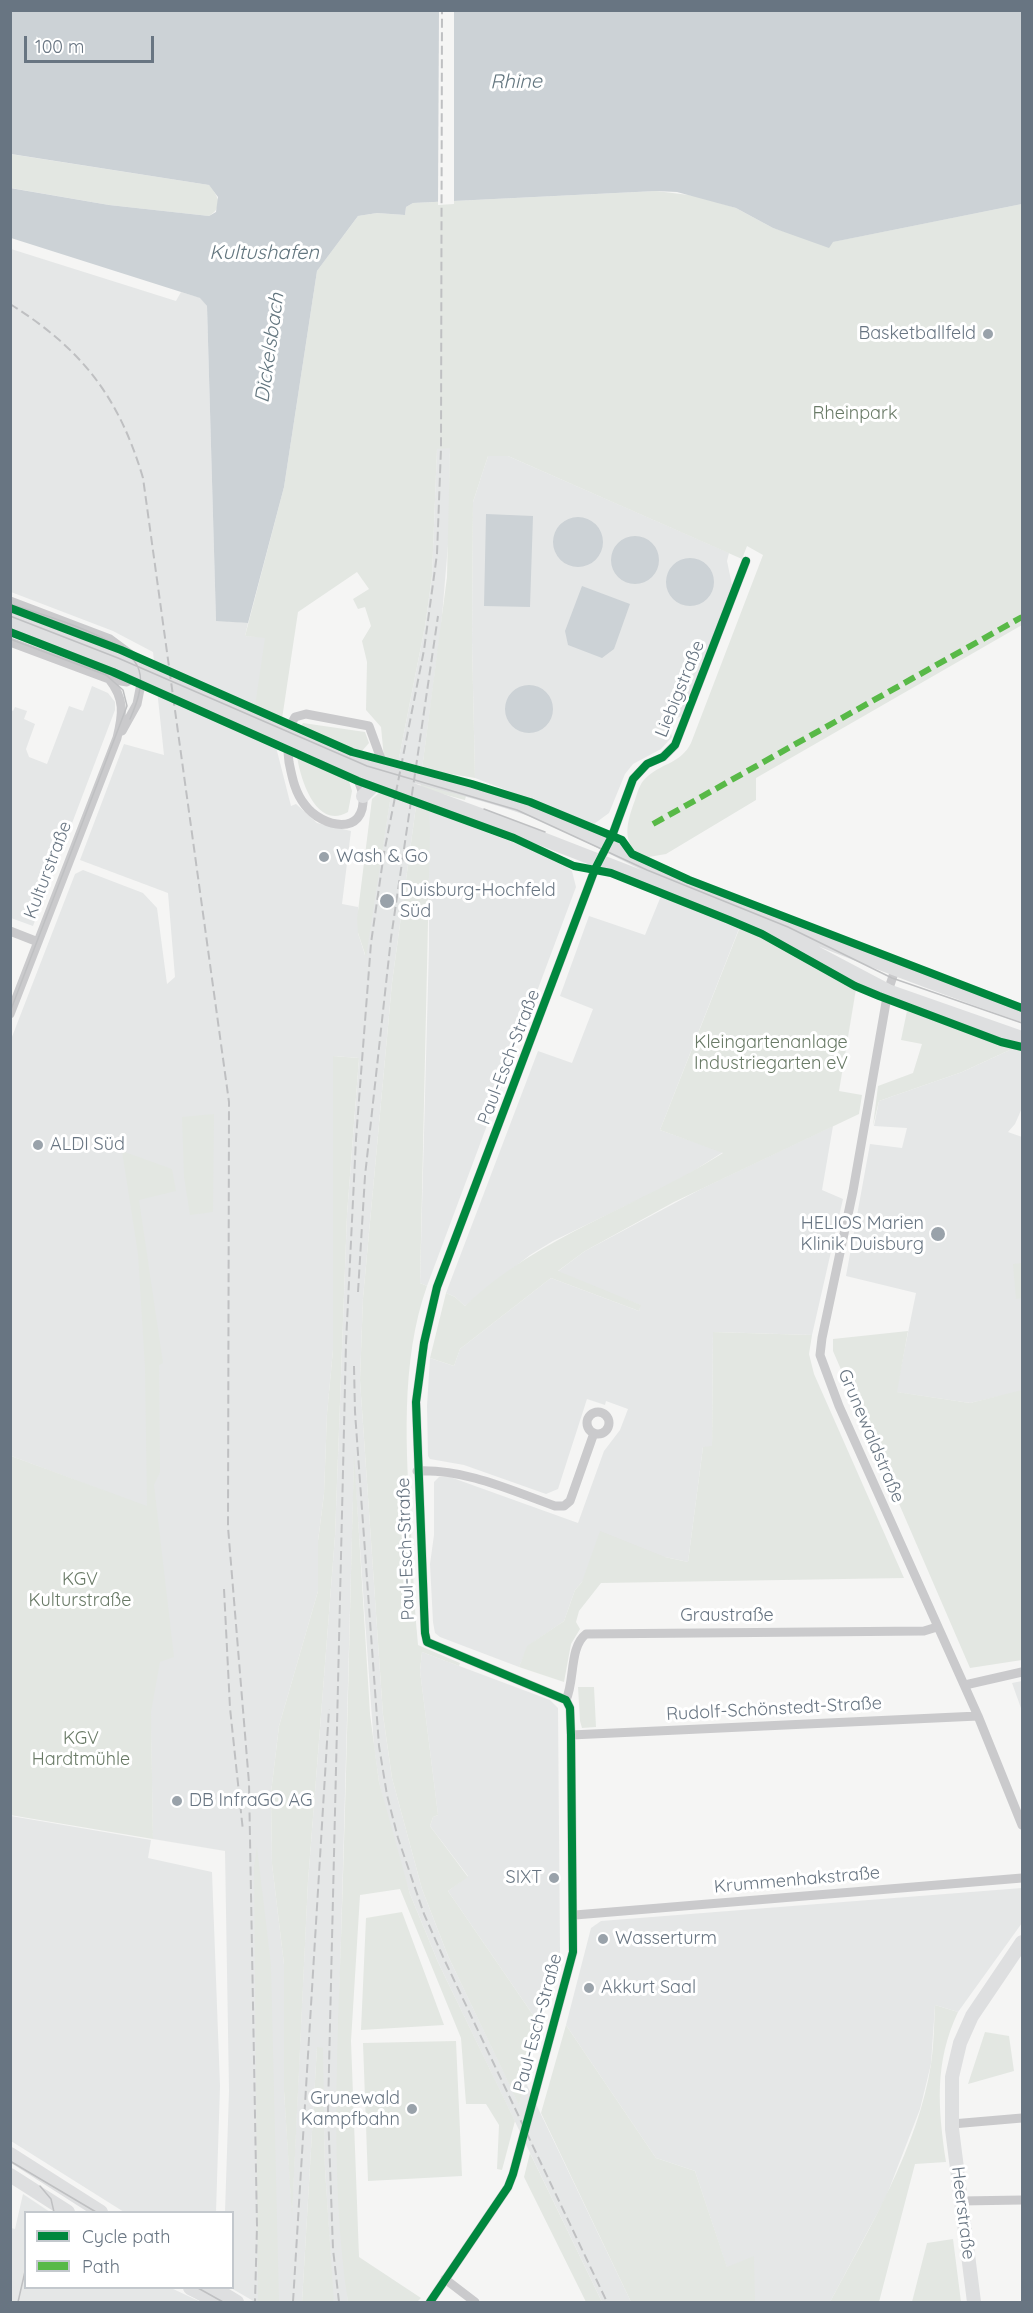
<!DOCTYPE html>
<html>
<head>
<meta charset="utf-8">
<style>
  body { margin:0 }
  #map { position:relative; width:1033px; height:2313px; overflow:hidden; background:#f5f5f4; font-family:Quicksand,sans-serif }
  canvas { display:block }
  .frame { position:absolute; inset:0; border:12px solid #687582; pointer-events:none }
  .legend { position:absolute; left:24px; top:2211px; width:210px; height:78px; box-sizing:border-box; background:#fff; border:2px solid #c3c8cd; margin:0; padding:8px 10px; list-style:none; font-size:18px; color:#687582 }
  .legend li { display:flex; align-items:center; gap:12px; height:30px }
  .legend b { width:30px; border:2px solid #c3c8cd }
  .scale { position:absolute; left:24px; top:36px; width:130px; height:27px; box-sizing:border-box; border:3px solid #687582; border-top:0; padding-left:8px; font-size:18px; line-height:21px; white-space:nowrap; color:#687582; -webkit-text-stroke:4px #fff; paint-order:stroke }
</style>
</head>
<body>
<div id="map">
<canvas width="1033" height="2313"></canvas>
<div class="frame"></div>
<ul class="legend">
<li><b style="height:8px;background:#00873e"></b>Cycle path</li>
<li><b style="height:8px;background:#58b947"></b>Path</li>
</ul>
<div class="scale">100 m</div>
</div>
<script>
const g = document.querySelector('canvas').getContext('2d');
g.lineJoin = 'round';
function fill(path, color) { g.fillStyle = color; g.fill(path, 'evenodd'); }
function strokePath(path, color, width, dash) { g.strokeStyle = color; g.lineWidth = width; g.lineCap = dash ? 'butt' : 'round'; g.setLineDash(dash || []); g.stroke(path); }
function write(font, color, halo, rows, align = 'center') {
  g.font = font + ' Quicksand,sans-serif'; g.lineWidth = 6; g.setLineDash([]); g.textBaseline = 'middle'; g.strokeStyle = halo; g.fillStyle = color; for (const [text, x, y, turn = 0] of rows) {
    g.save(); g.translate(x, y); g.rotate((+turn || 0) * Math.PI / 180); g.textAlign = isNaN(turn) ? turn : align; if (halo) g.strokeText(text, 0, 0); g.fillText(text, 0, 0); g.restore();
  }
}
const built = new Path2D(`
  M11,249L176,301L181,292L201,298L207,306L216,620L248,623L245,636L265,637L276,635L320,478L343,432L366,402L386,381L435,349L481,330L507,324L695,314L772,305L810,300L841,290V293L903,283L1022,257V264L771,314L649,325L519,331L482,339L435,358L396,385L377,403L339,456L320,500L285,634L276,747L291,806L296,804L317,823L351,831L342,904L358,907V933L365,955L391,795L416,806L392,983L363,1298L360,1380L383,1715L392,1778L422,1889L448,1956L519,2104L525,2081L631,2302H602L438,1962L410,1894L393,1841L379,1782L374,1747L354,1463L339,2012L338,2170L348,2302H334L333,2298L325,2169L322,2048H317L302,2302H255L231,2288L232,2212H225L229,2091L225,1851L153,1839L147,1507L11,1456L10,1042L75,874L83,870L143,893L157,908L167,984L175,977L168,893L80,860L124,744L164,755L153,652L113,631L11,592ZM333,1056L359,1058L347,1214L335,1536L308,1881L292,2210L284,2091V1964L272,1864L271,1793L279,1726L318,1591V1541L324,1494L327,1414L333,1350Z
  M437,448H450L449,533L441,628L422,769L398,763L425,626L432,576Z
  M488,456H508L729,553L727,561L732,585L682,716L672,720L662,716L659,725L670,730L672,737L661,749L633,764L625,774L609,813L594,824L475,778L472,642L473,502Z
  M92,686L108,693L115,702V710L33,926L11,918V710L13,711L15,707L27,711L24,719L35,724L26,749L29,757L47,764L69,706L83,711Z
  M429,811L553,857L572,871L576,887L427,1286L420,1283L429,947Z
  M661,896L740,926L660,1130L723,1152L681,1179L553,1241L530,1255L465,1306L455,1297L446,1293L538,1051L572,1063L593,1009L560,996L589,916L645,935Z
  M1014,1048L1022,1050V1108L1015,1124L1008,1132L1022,1137V1391L970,1403L896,1392L916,1293L846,1276L870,1144L902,1148L907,1128L874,1126L879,1101L962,1072Z
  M833,1126L822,1190L843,1199L812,1335L713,1332L712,1447H703L688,1562L665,1557L582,1582L575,1590L564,1621L528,1646L519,1667L440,1637L435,1633L433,1622L430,1564L434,1535V1482L439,1477H450L578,1523L604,1451L620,1430L628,1409L606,1401L605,1405L587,1399L558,1489L546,1494L464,1465L430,1459L428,1456L427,1406L430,1358L454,1366L460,1349L551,1278L639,1311L640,1305L557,1272L585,1251L703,1188Z
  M422,1652L550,1700L558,1708L560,1952L540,2025L448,1891L468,1876L430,1826L433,1817L438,1815L420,1671Z
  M1022,1681V1711L1012,1683Z
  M11,1816L151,1840L148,1858L212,1872L220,2086L216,2212H124L11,2141Z
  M1022,1888V1923L958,2012L935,2005L931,2064L920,2109L886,2197L830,2302H734L727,2268L695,2171L656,2158L566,2025L591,1928L601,1921Z
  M23,2194L50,2212H26V2288H171L201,2302H11V2228L15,2229Z`);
const green = new Path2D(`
  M10,154L209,185C219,197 224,207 209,216L109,205L11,188Z
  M656,191L697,196L736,208L773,228L829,245L832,242L1022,204V625L756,778V800L666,854L643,858C620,843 627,822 635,800C638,791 640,782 648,776C663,763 681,763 691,743L763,555L747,546L742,559L508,456H488L473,502L472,642L475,778L422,769L447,577L450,448L437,449L432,576L425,626L398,763L384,758L381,727L366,710L367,662L362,641L371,626L365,607L358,609L353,599L369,589L357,572L298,612L282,719L255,706L265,638L245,636L284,487L317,271L358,216L377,213L405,215L406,207L413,203Z
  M303,723L365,732L369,743L362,751L353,750L301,727Z
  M297,756L348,778L352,791L348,812C316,831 300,778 297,756Z
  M421,784L466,796L465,800L420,788Z
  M380,792L391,795L366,957L358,933L357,919L372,799Z
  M416,806L429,811L430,831L420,1283L427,1286C400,1362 406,1451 411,1531C413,1569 414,1607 418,1645L460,1663L459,1666L422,1652L420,1671L438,1815L433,1817L430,1826L468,1877L448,1891L540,2025L519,2105L448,1956L422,1889L392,1778L383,1715L360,1380L363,1298L392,983Z
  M740,927L772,941L856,989L839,1091L862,1095L859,1114L674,1202L585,1251L558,1271L641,1305L639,1311L551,1278L460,1349L454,1366L430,1358L446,1293L455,1297L465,1306C539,1235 638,1207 723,1153L660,1130Z
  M898,1000L1022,1043V1045L984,1034Z
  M907,1011L1014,1048L962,1072L879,1101L873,1126L878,1086L913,1073L922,1044L901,1040Z
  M333,1056L359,1058L347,1214L335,1536L308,1881L292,2218L284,2091V1964L272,1864L271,1793L279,1726L318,1591V1541L324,1494L327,1414L333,1350Z
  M214,1114L213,1212L190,1215L184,1177L182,1117Z
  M122,1151L172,1169L176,1191L139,1200L163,1363L159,1365L160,1472L154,1485L174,1657L160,1662L151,1712L153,1839L10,1815L11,1456L147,1506L145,1367L138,1254Z
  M1022,1263V1298L1016,1299L1013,1264Z
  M908,1331L897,1392L970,1403L1022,1390V1660L970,1668L833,1351V1339Z
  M713,1332L812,1335L809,1354L814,1374L904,1578L601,1583L579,1611L576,1622L580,1629L571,1644L564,1682L519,1667L527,1646L564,1621L575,1590L582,1582L600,1531L665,1557L688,1562L703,1447L712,1446Z
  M354,1452L370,1714L379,1782L410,1894L438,1962L515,2121L502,2170L497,2169L499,2125L486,2104H466L461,2038L400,1889L360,1895L351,2041L359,2257L421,2298L417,2302H348C329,2177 338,2036 342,1909C347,1757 350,1604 354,1452Z
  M578,1687H594L596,1727L582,1728L580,1721Z
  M257,1847L271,1965L279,2302H258L254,1866Z
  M402,1912L444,2025L361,2030L366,1918Z
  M935,2005L958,2012C934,2063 938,2108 946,2162L915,2164L879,2302H830C868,2231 919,2145 931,2064C934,2044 934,2024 935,2005Z
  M566,2025L656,2158L695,2171L727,2267L754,2256L755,2302H631L541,2113Z
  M985,2032L1009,2036L1014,2071L968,2084Z
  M456,2041L462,2176L368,2181L363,2043Z
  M317,2047L323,2048L325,2169L334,2302H302Z
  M530,2153L602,2302H586L524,2177Z
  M953,2239L961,2302H912L927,2243Z`);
const water = new Path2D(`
  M11,11H1022V204L833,242L829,248L773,228L736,208L677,192L656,191L413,203L406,207L405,215L377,213L358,216L317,271L284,487L248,623L216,621L207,306L200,298L11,238L10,188L109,205L209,216L216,212L218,197L209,185L11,154Z
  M486,514L533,516L530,607L484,606Z
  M553 542a25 25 0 1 1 50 0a25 25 0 1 1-50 0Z
  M611 560a24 24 0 1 1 48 0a24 24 0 1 1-48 0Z
  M666 582a24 24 0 1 1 48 0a24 24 0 1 1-48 0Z
  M582,586L630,604L614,649L602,658L568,645L565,631Z
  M505 709a24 24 0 1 1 48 0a24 24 0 1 1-48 0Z`);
const pier = new Path2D(`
  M439,11H454V204L438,205Z`);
const street = new Path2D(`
  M10,601L110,639L137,659
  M10,642L109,679L127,682L137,673
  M122,731L137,704L143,674
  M353,770C357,778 362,787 363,796C366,837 322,828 305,805C295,793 292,777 289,762C287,747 287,730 295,717L306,714L369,726L384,767
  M10,931L38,942
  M896,967L888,991L853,1191L822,1338L820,1355L839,1406L978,1716L1022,1825
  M10,1014L117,738C123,714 125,699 109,679
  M587 1423a11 11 0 1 1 22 0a11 11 0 1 1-22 0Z
  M417,1471C466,1469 510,1490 555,1506H564L570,1501L594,1433
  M965,1685L1022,1672
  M566,1700C575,1681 569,1647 586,1634L924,1631L937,1627
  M571,1735L978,1716
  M575,1915L1022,1878
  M952,2124L1022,2118
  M961,2201L1022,2200
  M445,2279L475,2302
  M430,2302L508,2187L513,2174L573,1952L571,1735L570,1708L566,1700L427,1642L425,1633L416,1402L424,1343L437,1287L595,869L612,836L633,779L647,764L663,757L675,745L746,561`);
const secondary = new Path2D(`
  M10,613C123,651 229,705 339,751C401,777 469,786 532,810C583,830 631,859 681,881C792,930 908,975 1022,1015
  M10,626L115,666L312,753L486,817L733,913L797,943L888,991L1022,1038
  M363,796L373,786L385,782
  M10,2154L101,2212
  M10,2175L68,2212
  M190,2288L217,2302
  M214,2288L237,2302
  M974,2302L952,2129V2077L960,2043L972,2016L1022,1942`);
const tram = new Path2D(`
  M10,604C40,614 130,638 139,670C144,686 136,705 130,719
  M10,616L118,658L367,766L517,810L647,870L788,927L892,978L1022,1023
  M10,639L106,675L123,690L127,706L10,1012
  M484,809L545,832
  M10,2161L96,2212
  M40,2186L51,2199L54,2212
  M198,2288L223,2302
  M18,2302L26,2267`);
const rail = new Path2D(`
  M10,304C82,349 119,397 143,478L229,1102L228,1527L249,1783L257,2226L255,2302
  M358,1292L365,1176L391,938L438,616
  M354,1366L355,1412L379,1746L387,1795L398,1838L424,1914L444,1959L607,2302
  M224,1589L230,1708L243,1831
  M293,2302L329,1709
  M339,2302L333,2249L328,2110L346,1343L356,1139L371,943L384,853L424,650L437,554L441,448L442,10`);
const quiet = new Path2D(`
  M653,824L1022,617`);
const cycleway = new Path2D(`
  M10,608L121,650L352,752L472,784L530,802L622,840L632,854L689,880L1022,1008
  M10,632L113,672L358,781L514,838L574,866L611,873L729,920L762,934L855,986L879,996L1001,1042L1022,1047
  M430,2302L508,2187L513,2174L573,1952L571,1735L570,1708L566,1700L427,1642L425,1633L416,1402L424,1343L437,1287L595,869L612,836L633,779L647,764L663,757L675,745L746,561`);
const markers = [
  [988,334,6,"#99a2aa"],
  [324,857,6,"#99a2aa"],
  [387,901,8,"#99a2aa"],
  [38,1145,6,"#99a2aa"],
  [938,1234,8,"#99a2aa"],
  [177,1801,6,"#99a2aa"],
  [554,1878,6,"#99a2aa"],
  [603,1939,6,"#99a2aa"],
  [589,1988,6,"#99a2aa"],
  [412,2109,6,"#99a2aa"]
];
const poiNames = [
  ["Basketballfeld",976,334,"right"],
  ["Wash & Go",336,857],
  ["Duisburg-Hochfeld",400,891],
  ["Süd",400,912],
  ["ALDI Süd",50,1145],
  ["HELIOS Marien",924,1224,"right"],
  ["Klinik Duisburg",924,1245,"right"],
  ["DB InfraGO AG",189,1801],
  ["SIXT",542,1878,"right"],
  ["Wasserturm",615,1939],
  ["Akkurt Saal",601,1988],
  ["Grunewald",400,2099,"right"],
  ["Kampfbahn",400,2120,"right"]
];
const parkNames = [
  ["Rheinpark",855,414],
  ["Kleingartenanlage",771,1043],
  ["Industriegarten eV",771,1064],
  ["KGV",80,1580],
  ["Kulturstraße",80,1601],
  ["KGV",81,1739],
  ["Hardtmühle",81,1760]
];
const streetNames = [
  ["Liebigstraße",680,689,-68],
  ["Kulturstraße",48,870,-69],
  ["Paul-Esch-Straße",509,1057,-69],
  ["Grunewaldstraße",871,1436,67],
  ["Paul-Esch-Straße",406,1549,-92],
  ["Graustraße",727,1616],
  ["Rudolf-Schönstedt-Straße",774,1709,-3],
  ["Krummenhakstraße",797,1880,-5],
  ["Paul-Esch-Straße",538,2023,-75],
  ["Heerstraße",963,2213,83]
];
const waterNames = [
  ["Rhine",516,82,-1],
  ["Kultushafen",264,253],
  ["Dickelsbach",270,348,-82]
];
fill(built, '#e5e7e7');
fill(green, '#e3e7e2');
fill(water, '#ccd2d6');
fill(pier, '#f5f5f4');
strokePath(street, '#cacacc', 9);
strokePath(secondary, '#dedfe0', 14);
strokePath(tram, '#bfc0c2', 1.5);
strokePath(rail, '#bfc0c2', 2, [9, 4.5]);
strokePath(quiet, '#58b947', 6, [12, 6]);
strokePath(cycleway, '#00873e', 8);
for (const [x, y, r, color] of markers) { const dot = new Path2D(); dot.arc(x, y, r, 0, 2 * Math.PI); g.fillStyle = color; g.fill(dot); strokePath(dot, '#fff', 2); }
write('18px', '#687582', '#fff', poiNames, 'left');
write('18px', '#697a66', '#fff', parkNames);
write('18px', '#687582', '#fff', streetNames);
write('italic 20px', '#63767f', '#fff', waterNames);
</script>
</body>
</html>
